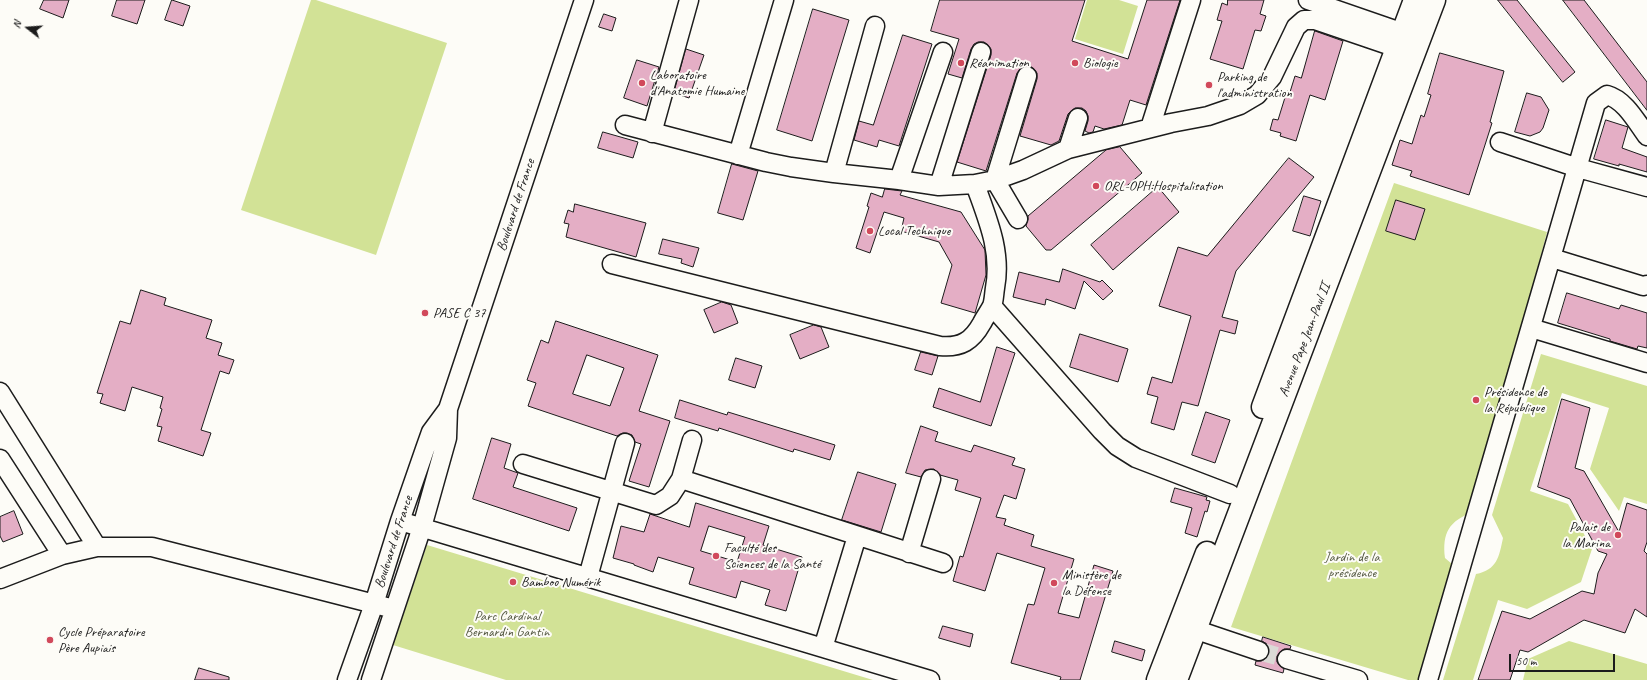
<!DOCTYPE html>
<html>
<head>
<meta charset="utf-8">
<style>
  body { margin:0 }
  #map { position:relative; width:1647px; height:680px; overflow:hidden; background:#fdfcf7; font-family:Caveat,sans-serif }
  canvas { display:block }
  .north { position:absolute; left:8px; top:8px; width:40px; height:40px; -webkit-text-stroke:3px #fdfcf7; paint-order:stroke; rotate:287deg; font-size:11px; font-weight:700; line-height:16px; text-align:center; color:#1c1c1c }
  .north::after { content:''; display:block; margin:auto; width:14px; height:18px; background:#1c1c1c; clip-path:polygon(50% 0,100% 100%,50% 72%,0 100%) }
  .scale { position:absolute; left:1509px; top:654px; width:106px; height:18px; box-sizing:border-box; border:2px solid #1c1c1c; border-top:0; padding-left:5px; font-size:12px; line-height:14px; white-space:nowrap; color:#1c1c1c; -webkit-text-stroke:3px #fdfcf7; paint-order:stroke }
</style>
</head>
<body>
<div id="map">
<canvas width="1647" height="680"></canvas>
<div class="north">N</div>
<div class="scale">50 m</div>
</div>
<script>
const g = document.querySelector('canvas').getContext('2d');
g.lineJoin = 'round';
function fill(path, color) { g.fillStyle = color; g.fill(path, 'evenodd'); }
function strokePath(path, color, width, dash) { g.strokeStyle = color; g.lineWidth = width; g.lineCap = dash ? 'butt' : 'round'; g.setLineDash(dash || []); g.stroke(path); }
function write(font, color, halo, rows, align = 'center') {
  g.font = font + ' Caveat,sans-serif'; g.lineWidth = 4; g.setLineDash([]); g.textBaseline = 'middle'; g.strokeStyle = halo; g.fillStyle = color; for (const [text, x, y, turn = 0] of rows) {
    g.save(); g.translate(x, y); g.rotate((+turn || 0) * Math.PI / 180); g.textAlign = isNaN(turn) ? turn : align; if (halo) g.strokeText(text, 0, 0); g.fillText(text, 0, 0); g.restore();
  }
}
const green = new Path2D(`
  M311,0H316L447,43L376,255L241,210Z
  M1087,0H1119L1138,6L1123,54L1075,39Z
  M1394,183L1547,232L1473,512C1449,521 1442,533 1445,558L1452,564L1420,680H1408L1231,627Z
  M1541,354L1647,386V504L1624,497L1619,511L1590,469L1609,408L1562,393L1530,491L1568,504L1592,549L1581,582L1527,609L1498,600L1473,680H1443L1476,574C1497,570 1499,557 1503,538L1492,515Z
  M427,545L873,680H506L393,645Z
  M1569,641L1647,664V680H1523L1528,659Z`);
const building = new Path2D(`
  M44,0H69L63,18L40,9Z
  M117,0H145L137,24L112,16Z
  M172,0L190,6L183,26L165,20Z
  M940,0H1085L1072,41L1128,59L1147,0H1180L1146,105L1130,100L1122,125L1104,129L1095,126L1093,132L1089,133L1085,131L1088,121V116L1086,111L1082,108H1075L1071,111L1068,114L1059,141L1051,145L1020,136L1037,79V73L1034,69L1030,66H1024L1020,69L1017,73L986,171L957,162L991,55V49L988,45L984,42H978L974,44L971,49L962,78L948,74L959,39L931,31Z
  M1228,0H1264L1260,14L1266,16L1261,31L1255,30L1243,69L1210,59L1222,21L1217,20L1222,3L1227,5Z
  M1498,0H1517L1575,72L1563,82Z
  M1563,0H1584L1647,82V110Z
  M813,9L849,20L812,141L777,130Z
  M604,14L616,18L612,31L599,27Z
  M1315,31L1343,41L1325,100L1310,95L1296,141L1280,136L1281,133L1270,130L1273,119L1278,120L1287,91L1290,92L1295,76L1301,78Z
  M903,35L932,44L899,146L879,140L877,147L854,140L859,121L873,125Z
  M686,49L704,55L689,98L674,93Z
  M1440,53L1504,71L1490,122L1492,123L1469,195L1410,176L1412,171L1392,165L1400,140L1412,144L1421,115L1424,117L1431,95L1428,94Z
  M637,60L659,67L647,106L624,98Z
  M1527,93L1541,97L1549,110L1543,128L1540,132L1530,136L1515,132Z
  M1606,120L1628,127L1622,148L1647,157V172L1619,164V166L1594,159Z
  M603,132L638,142L633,158L598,148Z
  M1120,147L1142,173L1051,250H1046L1026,226L1028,219V216L1106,150Z
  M1289,158L1314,177L1236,271L1222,317L1238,321L1235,334L1220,330L1198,406L1182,402L1174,430L1151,423L1158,397L1147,394L1152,377L1172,383L1191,316L1159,306L1178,247L1207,256Z
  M732,164L758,171L743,220L718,213Z
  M1158,187L1179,212L1113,270L1091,245Z
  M885,189L902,191L900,195L961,212L985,250L986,275L975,313L941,303L952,265L939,242L901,231L904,218L884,212L870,253L856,248L869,207L867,206L871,193L882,197Z
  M1304,196L1321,201L1310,236L1293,231Z
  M1396,200L1425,209L1415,240L1386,231Z
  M575,204L646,223L636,257L566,237L569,224L564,223L568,210L573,212Z
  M663,239L699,248L693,267L681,263L682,259L659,254Z
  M1063,269L1100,282L1102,280L1113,291L1103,300L1084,281L1075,309L1046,299L1045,305L1013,297L1019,272L1059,282Z
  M141,290L166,298L164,305L212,320L206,338L222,343L218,355L234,360L229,374L220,371L201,430L211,433L203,456L158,441L162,427L157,426L162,409L160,408L163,397L132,387L125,411L100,403L103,394L97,393L120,321L130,324Z
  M1567,293L1619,309L1621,305L1647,313V348L1638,346L1637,349L1610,341V339L1558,323Z
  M722,302L731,305L738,323L714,333L704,310Z
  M556,321L658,355L639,411L670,421L649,487L629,481L641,444L635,442L632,435L627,433H623L617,436L528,406L536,383L527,380L541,340L548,343ZM587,355L624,368L610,406L573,394Z
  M814,325L821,327L829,347L800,359L790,335Z
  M1080,334L1128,349L1118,382L1070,367Z
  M997,347L1015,353L991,426L933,407L939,388L980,402Z
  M921,352L938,356L932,375L915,370Z
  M736,358L762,366L755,388L729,380Z
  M1562,399L1590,408L1575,468L1584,471L1619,532L1627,503L1647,510V542L1644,551L1647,554V617L1635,609L1625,633L1584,620L1528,652L1520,650L1510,680H1478L1502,611L1530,619L1582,591L1594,594L1598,573L1607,554L1598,551L1570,499L1538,487Z
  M680,400L727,415L728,412L835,445L830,460L794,449L793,452L719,428L718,431L675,418Z
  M1206,412L1230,420L1215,463L1192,455Z
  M921,426L938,432L935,441L971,452L974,445L1015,458L1012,465L1025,469L1016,499L1004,495L996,517L1006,519L1004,525L1034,535L1031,546L1074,559L1058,613L1079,618L1094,565L1113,571L1080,680H1060L1061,677L1011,663L1028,604L1034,605L1045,568L997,553L985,591L953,581L960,556L963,557L981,498L955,490L958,480L940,475L934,469L925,470L921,477L906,473Z
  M492,438L511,444L504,468L518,473L513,487L577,508L569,531L473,499Z
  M858,472L896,484L881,532L842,520Z
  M1175,488L1207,497L1206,500L1210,501L1207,512L1205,511L1197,537L1185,533L1192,508L1171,502Z
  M696,503L769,526L763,545L802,557L786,611L765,605L770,590L741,581L736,598L689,584L694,568L658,557L653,572L634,565V564L613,558L621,526L644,532L650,514L689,527ZM709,526L745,537L737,562L701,551Z
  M14,511L23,534L3,542L0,536V517Z
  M943,626L973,634L970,647L939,638Z
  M1263,637L1291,646L1290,649H1284L1280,652L1277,656V662L1280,666L1284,669L1283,673L1255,665L1256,661H1261L1266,659L1269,654V649L1267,644L1262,641Z
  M1115,641L1145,650L1142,661L1112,652Z
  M199,668L229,677V680H195Z`);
const minorTunnel = new Path2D(`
  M1259,651L1287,659`);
const minor = new Path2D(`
  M1308,0L1415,37
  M625,125L766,162L791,167L834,173L899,180L939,186L975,184L995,180L1023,170L1068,149L1171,123L1208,116L1240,105L1257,95L1272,77L1296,27L1304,20H1315L1409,52
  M1150,128L1191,0
  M652,133L689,0
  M1500,142L1578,168L1647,187
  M1068,149L1078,118
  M738,155L784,0
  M834,173L875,26
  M899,180L943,52
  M939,186L981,52
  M1018,219L995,180L1027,76
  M1552,258L1643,286L1647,285
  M612,264L940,346C961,348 972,341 982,323C985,317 989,312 992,306C994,301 994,294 995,288C1002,251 987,218 975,184
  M992,306L1102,431L1117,446L1136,458L1230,494
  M1531,328L1647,363
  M0,392L97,547
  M0,459L62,555
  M523,464L656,505L670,496L681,479L692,440
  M681,479L943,563
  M400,521L930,680
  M909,553L931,479
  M588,577L625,443
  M0,579L62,555L97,547H152L394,609
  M1182,625L1259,651
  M823,648L857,536
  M1287,659L1358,680
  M347,680L374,604L400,521L425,449L431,432L448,409
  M371,680L422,527L447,438L448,409L584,0
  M1428,680L1596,103L1607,95C1625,100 1636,121 1647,136`);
const major = new Path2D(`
  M1263,407L1415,0
  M1158,680L1207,553
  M1176,680L1434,0`);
const markers = [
  [961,63,4,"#d1495b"],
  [1075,63,4,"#d1495b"],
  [642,83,4,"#d1495b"],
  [1209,85,4,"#d1495b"],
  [1096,186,4,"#d1495b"],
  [870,231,4,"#d1495b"],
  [425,313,4,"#d1495b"],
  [1476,400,4,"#d1495b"],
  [1618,535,4,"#d1495b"],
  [716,556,4,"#d1495b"],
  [513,582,4,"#d1495b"],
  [1054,583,4,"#d1495b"],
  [50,640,4,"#d1495b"]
];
const poiNames = [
  ["Réanimation",969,63],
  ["Biologie",1083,63],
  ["Laboratoire",650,75],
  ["d'Anatomie Humaine",650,91],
  ["Parking de",1217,77],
  ["l'administration",1217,93],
  ["ORL-OPH:Hospitalisation",1104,186],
  ["Local Technique",878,231],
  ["PASE C 37",433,313],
  ["Présidence de",1484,392],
  ["la République",1484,408],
  ["Palais de",1610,527,"right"],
  ["la Marina",1610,543,"right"],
  ["Faculté des",724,548],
  ["Sciences de la Santé",724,564],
  ["Ministère de",1062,575],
  ["la Défense",1062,591],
  ["Bamboo Numérik",521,582],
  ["Cycle Préparatoire",58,632],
  ["Père Aupiais",58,648]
];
const streetNames = [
  ["Boulevard de France",516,205,-72],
  ["Avenue Pape Jean-Paul II",1305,340,-69],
  ["Boulevard de France",394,542,-72]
];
const parkNames = [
  ["Jardin de la",1352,557],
  ["présidence",1352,573],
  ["Parc Cardinal",507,616],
  ["Bernardin Gantin",507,632]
];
fill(green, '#d2e296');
fill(building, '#e4aec5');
strokePath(building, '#1c1c1c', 1);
strokePath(minorTunnel, '#dbdad6', 18, [18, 9]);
strokePath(minor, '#1c1c1c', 21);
strokePath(major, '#1c1c1c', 25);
strokePath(minor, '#fdfcf7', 18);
strokePath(major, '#fdfcf7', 22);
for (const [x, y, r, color] of markers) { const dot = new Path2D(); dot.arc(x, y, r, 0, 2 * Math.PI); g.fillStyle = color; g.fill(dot); strokePath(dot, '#fdfcf7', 1.5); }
write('14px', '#1c1c1c', '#fdfcf7', poiNames, 'left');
write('14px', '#1c1c1c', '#fdfcf7', streetNames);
write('14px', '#535741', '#fdfcf7', parkNames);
</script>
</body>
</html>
